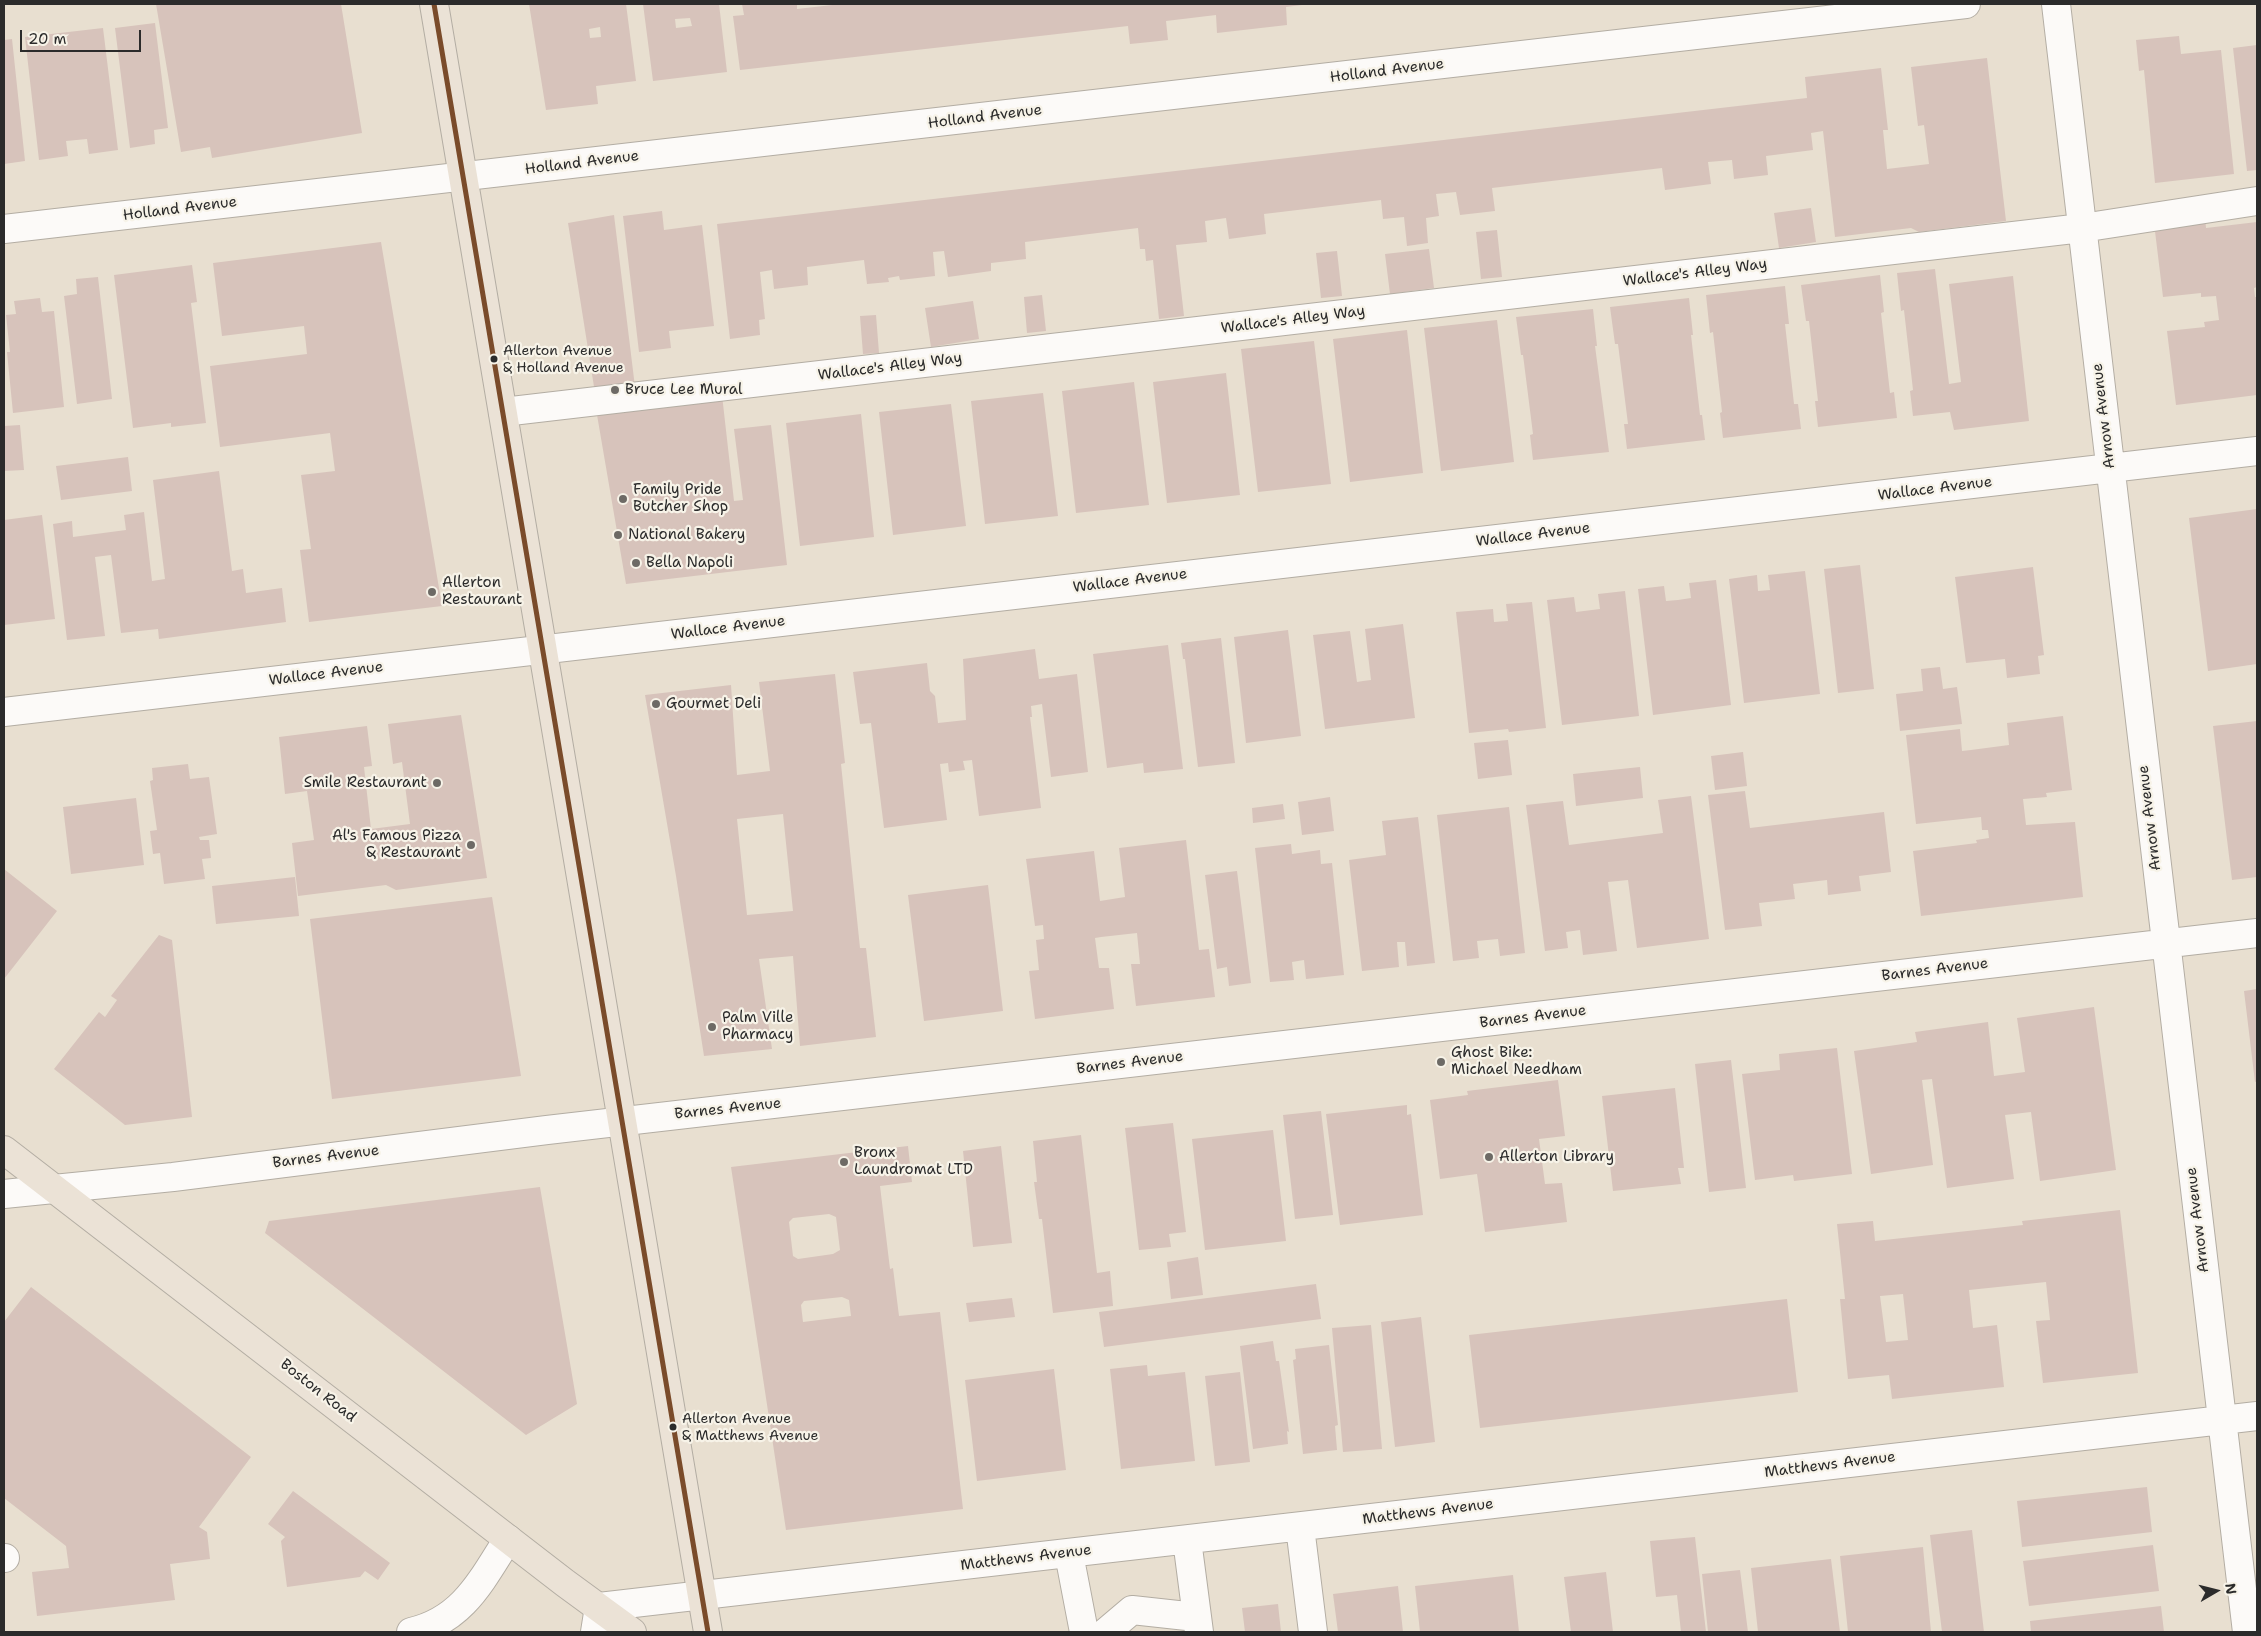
<!DOCTYPE html>
<html>
<head>
<meta charset="utf-8">
<style>
  body { margin:0 }
  #map { position:relative; width:2261px; height:1636px; overflow:hidden; background:#e8dfd0; font-family:"Shantell Sans",sans-serif }
  canvas { display:block }
  .frame { position:absolute; inset:0; border:5px solid #2b2b2b; pointer-events:none }
  .north { position:absolute; left:2191px; top:1566px; width:50px; height:50px; -webkit-text-stroke:4px #f7f3e8; paint-order:stroke; rotate:82deg; font-size:14px; font-weight:700; line-height:20px; text-align:center; color:#2b2b2b }
  .north::after { content:''; display:block; margin:auto; width:18px; height:22px; background:#2b2b2b; clip-path:polygon(50% 0,100% 100%,50% 72%,0 100%) }
  .scale { position:absolute; left:20px; top:30px; width:121px; height:22px; box-sizing:border-box; border:2px solid #2b2b2b; border-top:0; padding-left:6px; font-size:15px; line-height:18px; white-space:nowrap; color:#2b2b2b; -webkit-text-stroke:4px #f7f3e8; paint-order:stroke }
</style>
</head>
<body>
<div id="map">
<canvas width="2261" height="1636"></canvas>
<div class="frame"></div>
<div class="north">N</div>
<div class="scale">20 m</div>
</div>
<script>
const g = document.querySelector('canvas').getContext('2d');
g.lineJoin = 'round';
function fill(path, color) { g.fillStyle = color; g.fill(path, 'evenodd'); }
function strokePath(path, color, width, dash) { g.strokeStyle = color; g.lineWidth = width; g.lineCap = dash ? 'butt' : 'round'; g.setLineDash(dash || []); g.stroke(path); }
function write(font, color, halo, rows, align = 'center') {
  g.font = font + ' "Shantell Sans",sans-serif'; g.lineWidth = 4.5; g.setLineDash([]); g.textBaseline = 'middle'; g.strokeStyle = halo; g.fillStyle = color; for (const [text, x, y, turn = 0] of rows) {
    g.save(); g.translate(x, y); g.rotate((+turn || 0) * Math.PI / 180); g.textAlign = isNaN(turn) ? turn : align; if (halo) g.strokeText(text, 0, 0); g.fillText(text, 0, 0); g.restore();
  }
}
const building = new Path2D(`
  M156,4H341L362,133L212,158L210,147L181,152Z
  M529,4H626L636,81L596,86L598,104L546,110ZM600,27L601,37L590,38L589,29Z
  M643,4H719L727,72L653,81ZM690,18L692,26L676,28L675,19Z
  M742,4H797V9L841,4L1302,5L1286,7L1287,25L1217,33L1216,15L1166,21L1168,40L1150,42L1130,44L1128,26L740,70L733,16L744,15Z
  M155,23L168,128L154,130L155,144L130,148L115,28Z
  M103,28L118,150L89,154L87,139L66,141L68,156L39,160L25,37Z
  M2179,36L2181,54L2221,50L2234,174L2155,183L2144,70L2139,71L2136,40Z
  M12,39L25,161L4,164V40Z
  M2257,45V170L2247,171L2233,48Z
  M1987,58L2006,221L1919,232L1911,228L1835,237L1823,131L1811,133L1813,150L1766,156L1768,175L1734,179L1732,160L1708,162L1711,184L1665,190L1662,168L1492,188L1495,211L1460,215L1456,192L1436,194L1439,216L1426,218L1428,243L1407,246L1404,217L1383,219L1381,200L1264,214L1266,234L1229,239L1226,218L1205,221L1207,242L1176,245L1184,316L1159,319L1153,260L1146,261L1145,249H1140L1138,228L1025,242L1026,259L991,263V271L948,277L944,251L933,252L935,276L900,280L899,276L888,278L889,282L867,284L864,260L807,267L808,285L774,289L772,270L760,272L765,319L759,320L760,335L730,339L717,224L1807,98L1805,77L1881,68L1888,130H1883L1887,169L1929,164L1924,125L1918,126L1911,67Z
  M1811,208L1816,242L1779,248L1774,213Z
  M662,211L664,230L702,225L714,326L669,331L671,348L639,352L623,216Z
  M614,215L635,387L595,393L568,223Z
  M2205,217L2206,228L2257,222V287L2254,288L2255,297H2257V395L2176,405L2167,331L2205,327L2204,322L2219,320L2216,296L2201,297V293L2163,297L2154,223Z
  M1497,230L1502,277L1481,279L1476,232Z
  M381,242L442,606L309,622L300,550L311,549L301,475L335,471L330,433L220,447L210,366L307,354L304,326L222,336L213,263Z
  M1429,249L1434,288L1390,294L1385,254Z
  M1337,251L1342,296L1321,298L1316,253Z
  M192,265L197,302L191,303L206,423L171,427V423L133,428L114,275Z
  M1935,269L1949,384L1961,382L1949,284L2013,276L2029,421L1954,430L1950,412L1913,416L1910,391L1913,390L1904,310L1901,311L1897,273Z
  M1880,275L1884,312L1881,313L1890,393L1894,392L1897,418L1818,427L1815,401H1818L1809,321H1806L1801,285Z
  M98,277L112,399L77,404L64,296L77,294L76,279Z
  M1785,286L1789,324H1785L1794,404H1798L1801,429L1723,438L1720,413L1722,412L1713,332L1710,333L1706,295Z
  M1042,295L1046,331L1027,333L1024,297Z
  M40,298L42,312L54,311L64,407L13,413L7,352H10L6,315L16,314L14,301Z
  M1689,298L1693,335H1691L1700,415H1702L1705,440L1627,449L1624,424H1628L1618,344H1615L1610,307Z
  M973,301L979,339L931,347L925,308Z
  M1593,309L1597,346H1595L1609,452L1533,460L1530,435L1533,434L1523,355H1521L1516,317Z
  M876,315L879,353L863,354L860,316Z
  M1497,320L1514,462L1441,471L1424,328Z
  M1407,330L1423,473L1350,482L1333,339Z
  M1314,341L1331,484L1258,492L1241,349Z
  M1226,373L1240,495L1167,503L1153,382Z
  M1134,382L1149,505L1076,513L1062,391Z
  M1043,393L1058,516L985,524L971,401Z
  M722,395L734,501L743,500L734,429L771,425L787,565L626,584L596,409Z
  M951,404L966,526L893,535L879,412Z
  M861,414L874,537L800,546L786,423Z
  M20,425L24,470L4,471V426Z
  M128,457L132,491L61,500L56,466Z
  M219,471L232,571L243,569L246,593L282,588L286,622L159,639L158,629L121,633L111,555L95,557L105,636L67,640L53,524L72,521L73,537L126,530L124,515L144,512L152,581L165,579L153,480Z
  M2257,509V664L2208,671L2189,518Z
  M42,515L55,619L4,625V520Z
  M1860,565L1874,689L1838,693L1824,569Z
  M2033,567L2044,655L2038,656L2040,674L2007,678L2005,659L1966,663L1955,577Z
  M1805,571L1820,694L1744,703L1729,579L1757,575L1758,591L1770,590L1768,575Z
  M1716,580L1731,705L1653,715L1638,589L1664,586L1666,601L1678,600L1691,598L1689,583Z
  M1625,591L1639,716L1562,725L1547,600L1574,597L1576,612L1600,609L1598,594Z
  M1532,602L1546,728L1509,732L1508,729L1469,733L1456,612L1493,609L1494,622L1508,621L1506,604Z
  M1403,624L1415,718L1325,729L1313,635L1350,631L1357,682L1363,681L1371,680L1365,629Z
  M1288,630L1301,736L1246,743L1234,637Z
  M1221,638L1235,763L1198,767L1185,659H1183L1181,643Z
  M1168,645L1183,769L1144,773L1143,763L1107,768L1093,654Z
  M1035,649L1039,679L1077,674L1088,772L1051,777L1042,704L1031,706L1032,717H1030L1041,808L979,816L972,760L963,761L965,770L949,772L948,763L940,764L947,820L884,828L871,723L860,724L853,672L927,663L930,691L935,696L938,723L966,720L963,659Z
  M1940,667L1943,689L1957,687L1962,724L1900,731L1896,694L1923,691L1921,669Z
  M835,674L845,763L841,764L860,948H866L876,1037L800,1046L793,956L759,959L772,1049L704,1056L676,876L645,695L731,685L737,775L770,771L759,682ZM783,814L793,911L747,915L737,819Z
  M461,715L487,878L396,890L386,885L298,896L292,843L314,840L307,791L285,794L279,737L367,726L372,766L364,767L371,829L410,824L402,762L393,764L388,724Z
  M2063,716L2072,790L2046,793L2047,797L2023,799L2026,825L2075,822L2083,897L1921,916L1913,851L1977,843L1976,840L1989,838L1988,830H1982L1981,817L1916,824L1906,735L1960,729L1962,751L1971,750L2009,745L2007,723Z
  M2257,721V877L2232,880L2213,726Z
  M1508,740L1512,775L1478,779L1474,743Z
  M1743,752L1747,786L1715,790L1711,756Z
  M188,764L190,779L209,777L217,834L199,837L200,840H209L211,858L202,859L205,879L164,884L160,853L153,854L150,831L157,830L150,781L153,780L152,768Z
  M1640,767L1643,798L1576,806L1573,774Z
  M1745,791L1750,828L1884,812L1891,872L1859,876L1861,891L1828,895L1827,880L1793,884L1795,899L1759,903L1762,926L1725,930L1708,795Z
  M1691,796L1709,939L1637,948L1628,880L1608,882L1617,951L1583,955L1580,930L1566,932L1568,948L1545,951L1526,805L1563,801L1569,845L1663,833L1658,800Z
  M1330,797L1334,831L1302,835L1298,802Z
  M136,798L144,865L71,874L63,807Z
  M1283,804L1285,819L1253,823L1252,808Z
  M1509,807L1525,953L1500,956L1498,939L1477,941L1479,958L1453,961L1437,815Z
  M1418,817L1435,963L1407,966L1405,942H1397L1399,967L1362,971L1349,860L1386,855L1382,821Z
  M1186,840L1199,950L1209,949L1215,997L1136,1006L1131,964H1140L1137,933L1101,937L1095,938L1099,968H1109L1114,1009L1035,1019L1029,971L1039,970L1036,940L1044,939L1043,925L1035,926L1026,859L1094,851L1100,901L1125,897L1119,848Z
  M1291,844L1292,854L1320,850L1321,864L1332,863L1344,975L1306,979L1304,960L1292,962L1294,980L1270,982L1255,848Z
  M4,869L57,911L4,979Z
  M1237,871L1251,983L1229,986L1227,967L1217,969L1205,875Z
  M295,877L299,916L216,924L212,886Z
  M988,885L1003,1011L924,1021L908,895Z
  M492,897L521,1076L332,1099L310,919Z
  M159,935L172,940L192,1117L125,1125L54,1069L99,1012L105,1017L117,1000L111,996Z
  M2257,989V1081L2255,1082L2244,991Z
  M2094,1007L2116,1170L2040,1181L2031,1112L2005,1115L2014,1179L1947,1188L1932,1079L1922,1080L1933,1165L1871,1174L1854,1051L1917,1042L1915,1032L1988,1022L1994,1076L2025,1072L2017,1018Z
  M1837,1048L1852,1174L1794,1181L1793,1175L1755,1180L1742,1074L1780,1070L1779,1054Z
  M1731,1060L1746,1188L1709,1192L1695,1064Z
  M1558,1080L1565,1136L1539,1139L1545,1184L1562,1183L1567,1222L1485,1232L1477,1174L1440,1179L1430,1100L1468,1095L1467,1091Z
  M1675,1088L1684,1168H1678L1681,1184L1613,1191L1602,1096Z
  M1407,1105V1115L1411,1114L1423,1215L1340,1225L1326,1114Z
  M1321,1111L1333,1215L1295,1219L1283,1115Z
  M1173,1123L1186,1232L1169,1234L1171,1247L1139,1250L1125,1128Z
  M1273,1130L1286,1241L1205,1250L1192,1139Z
  M1081,1135L1097,1273L1110,1271L1113,1306L1053,1313L1042,1219H1039L1034,1182H1037L1033,1141Z
  M908,1146L912,1182L880,1186L890,1269L893,1268L899,1316L940,1312L963,1509L786,1530L731,1167ZM829,1214L836,1217L840,1250L833,1254L798,1259L793,1256L789,1222L793,1218ZM842,1297L849,1300L851,1316L803,1322L801,1305L804,1301Z
  M1001,1146L1012,1243L973,1247L963,1151Z
  M540,1187L577,1404L526,1435L265,1233L269,1221Z
  M2120,1210L2138,1373L2043,1383L2036,1321L2050,1320L2046,1282L1969,1290L1973,1328L1997,1325L2004,1387L1892,1399L1889,1375L1848,1379L1840,1299H1845L1837,1224L1873,1221L1875,1241L2023,1225L2022,1221ZM1903,1294L1908,1340L1886,1342L1880,1296Z
  M1198,1257L1203,1295L1171,1299L1167,1262Z
  M1316,1284L1321,1319L1104,1347L1099,1312Z
  M31,1287L251,1457L199,1527L207,1532L210,1559L170,1564L175,1600L37,1616L32,1572L69,1568L66,1546L4,1498V1322Z
  M1012,1298L1015,1317L969,1322L966,1303Z
  M1787,1299L1798,1392L1480,1428L1469,1335Z
  M1421,1317L1435,1442L1395,1447L1381,1322Z
  M1371,1325L1382,1449L1343,1452L1332,1328Z
  M1273,1341L1276,1361H1279L1289,1432L1287,1431L1288,1444L1253,1449L1240,1346Z
  M1329,1345L1338,1425L1335,1426L1337,1450L1303,1454L1293,1360L1296,1359L1295,1349Z
  M1147,1365L1148,1376L1185,1372L1195,1461L1121,1469L1110,1369Z
  M1054,1369L1066,1470L977,1481L965,1380Z
  M1240,1372L1250,1462L1215,1466L1205,1376Z
  M2147,1487L2152,1532L2022,1547L2017,1501Z
  M293,1491L390,1563L378,1580L365,1571L360,1577L287,1587L281,1541L285,1537L268,1524Z
  M1972,1530L1984,1632H1942L1930,1535Z
  M1695,1537L1706,1632H1681L1677,1595L1656,1597L1650,1541Z
  M2153,1545L2159,1591L2029,1606L2023,1561Z
  M1923,1547L1931,1632H1848L1840,1556Z
  M1831,1559L1840,1632H1758L1751,1568Z
  M1740,1570L1748,1632H1708L1702,1574Z
  M1606,1572L1613,1632H1571L1564,1577Z
  M1513,1575L1519,1632H1420L1415,1586Z
  M1398,1586L1403,1632H1338L1333,1594Z
  M1278,1604L1281,1632H1245L1242,1608Z
  M2161,1606L2164,1632H2031L2030,1621Z`);
const minor = new Path2D(`
  M2056,4L2247,1632
  M4,229L1966,4
  M503,412L2082,228L2257,201
  M4,712L2257,451
  M4,1194L173,1177L547,1130L2257,933
  M1300,1527L1313,1632
  M1187,1540L1199,1632
  M1069,1554L1084,1632
  M4,1558H5
  M411,1632C463,1620 481,1581 508,1539
  M595,1632L599,1607L2257,1416
  M1106,1632L1132,1610L1196,1617`);
const major = new Path2D(`
  M434,4L708,1632
  M4,1150L565,1583L632,1632`);
const bus1 = new Path2D(`
  M434,4L708,1632`);
const markers = [
  [494,359,4.5,"#2b2b2b"],
  [615,390,5,"#6d6a65"],
  [623,499,5,"#6d6a65"],
  [618,535,5,"#6d6a65"],
  [636,563,5,"#6d6a65"],
  [432,592,5,"#6d6a65"],
  [656,704,5,"#6d6a65"],
  [437,783,5,"#6d6a65"],
  [471,845,5,"#6d6a65"],
  [712,1027,5,"#6d6a65"],
  [1441,1062,5,"#6d6a65"],
  [1489,1157,5,"#6d6a65"],
  [844,1162,5,"#6d6a65"],
  [673,1427,4.5,"#2b2b2b"]
];
const busNames = [
  ["Allerton Avenue",503,351],
  ["& Holland Avenue",503,368],
  ["Allerton Avenue",682,1419],
  ["& Matthews Avenue",682,1436]
];
const streetNames = [
  ["Holland Avenue",1387,71,-7],
  ["Holland Avenue",985,117,-7],
  ["Holland Avenue",582,163,-7],
  ["Holland Avenue",180,209,-7],
  ["Wallace's Alley Way",1695,273,-7],
  ["Wallace's Alley Way",1293,320,-7],
  ["Wallace's Alley Way",890,367,-7],
  ["Arnow Avenue",2104,416,-97],
  ["Wallace Avenue",1935,489,-7],
  ["Wallace Avenue",1533,535,-7],
  ["Wallace Avenue",1130,581,-7],
  ["Wallace Avenue",728,628,-7],
  ["Wallace Avenue",326,674,-7],
  ["Arnow Avenue",2150,818,-97],
  ["Barnes Avenue",1935,970,-7],
  ["Barnes Avenue",1533,1017,-7],
  ["Barnes Avenue",1130,1063,-7],
  ["Barnes Avenue",728,1109,-6],
  ["Barnes Avenue",326,1157,-7],
  ["Arnow Avenue",2198,1220,-97],
  ["Boston Road",318,1391,38],
  ["Matthews Avenue",1830,1465,-7],
  ["Matthews Avenue",1428,1512,-7],
  ["Matthews Avenue",1026,1558,-7]
];
const poiNames = [
  ["Bruce Lee Mural",625,390],
  ["Family Pride",633,490],
  ["Butcher Shop",633,507],
  ["National Bakery",628,535],
  ["Bella Napoli",646,563],
  ["Allerton",442,583],
  ["Restaurant",442,600],
  ["Gourmet Deli",666,704],
  ["Smile Restaurant",427,783,"right"],
  ["Al's Famous Pizza",461,836,"right"],
  ["& Restaurant",461,853,"right"],
  ["Palm Ville",722,1018],
  ["Pharmacy",722,1035],
  ["Ghost Bike:",1451,1053],
  ["Michael Needham",1451,1070],
  ["Bronx",854,1153],
  ["Laundromat LTD",854,1170],
  ["Allerton Library",1499,1157]
];
fill(building, '#d7c3bb');
strokePath(minor, '#b3ada3', 30);
strokePath(major, '#b3ada3', 30);
strokePath(minor, '#fcfaf8', 28);
strokePath(major, '#ebe2d6', 28);
strokePath(bus1, '#7a4b2a', 5);
for (const [x, y, r, color] of markers) { const dot = new Path2D(); dot.arc(x, y, r, 0, 2 * Math.PI); g.fillStyle = color; g.fill(dot); strokePath(dot, '#f7f3e8', 2); }
write('14px', '#2b2b2b', '#f7f3e8', busNames, 'left');
write('15px', '#2b2b2b', '#f7f3e8', streetNames);
write('15px', '#2b2b2b', '#f7f3e8', poiNames, 'left');
</script>
</body>
</html>
